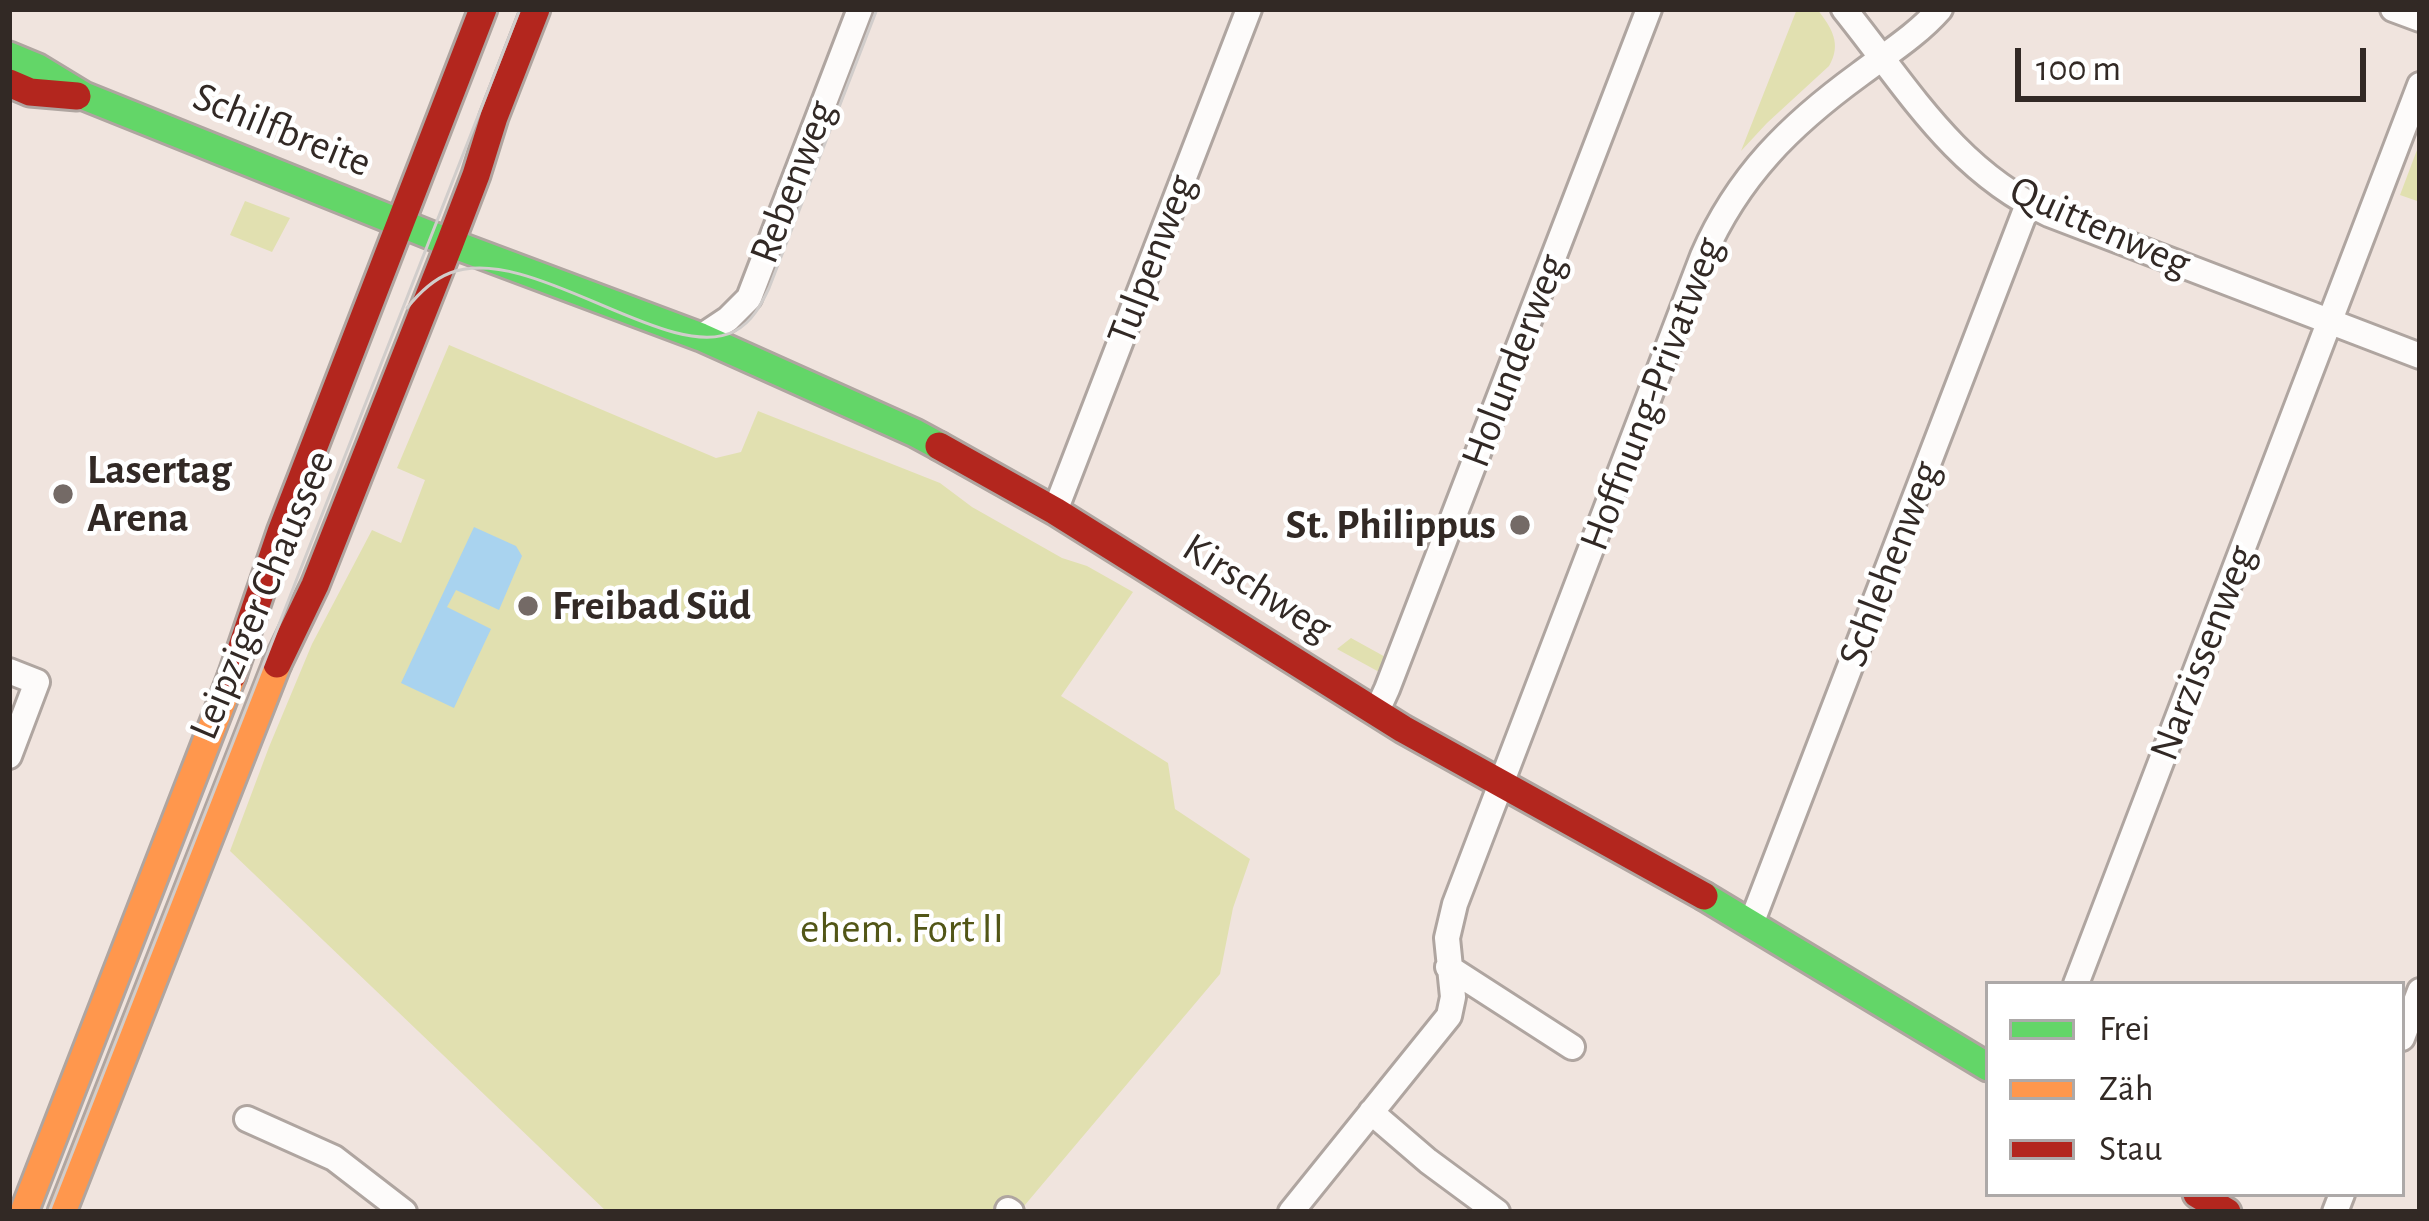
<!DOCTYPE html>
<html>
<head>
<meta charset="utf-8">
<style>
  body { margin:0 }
  #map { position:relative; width:2429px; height:1221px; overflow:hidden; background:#f0e4de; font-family:"Alegreya Sans",sans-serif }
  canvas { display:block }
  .frame { position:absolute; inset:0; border:12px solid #322925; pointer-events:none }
  .legend { position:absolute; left:1985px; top:981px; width:420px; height:216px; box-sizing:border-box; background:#fff; border:3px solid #ada9a8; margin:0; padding:15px 21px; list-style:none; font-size:36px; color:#322925 }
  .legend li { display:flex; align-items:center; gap:24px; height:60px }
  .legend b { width:60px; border:3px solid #ada9a8 }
  .scale { position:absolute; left:2015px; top:48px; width:351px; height:54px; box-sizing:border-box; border:6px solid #322925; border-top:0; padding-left:15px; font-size:36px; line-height:42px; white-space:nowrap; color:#322925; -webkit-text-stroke:9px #fff; paint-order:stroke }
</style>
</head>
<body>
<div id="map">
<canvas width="2429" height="1221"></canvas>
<div class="frame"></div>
<ul class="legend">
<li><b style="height:15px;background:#63d668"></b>Frei</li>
<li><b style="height:15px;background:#ff974d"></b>Zäh</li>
<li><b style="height:15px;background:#b3261e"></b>Stau</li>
</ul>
<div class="scale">100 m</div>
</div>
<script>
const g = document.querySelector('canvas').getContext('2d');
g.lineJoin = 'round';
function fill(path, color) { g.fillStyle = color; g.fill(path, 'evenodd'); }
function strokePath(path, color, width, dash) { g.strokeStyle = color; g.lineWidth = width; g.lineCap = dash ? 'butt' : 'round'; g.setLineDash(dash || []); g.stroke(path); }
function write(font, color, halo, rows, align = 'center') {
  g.font = font + ' "Alegreya Sans",sans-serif'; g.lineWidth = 9; g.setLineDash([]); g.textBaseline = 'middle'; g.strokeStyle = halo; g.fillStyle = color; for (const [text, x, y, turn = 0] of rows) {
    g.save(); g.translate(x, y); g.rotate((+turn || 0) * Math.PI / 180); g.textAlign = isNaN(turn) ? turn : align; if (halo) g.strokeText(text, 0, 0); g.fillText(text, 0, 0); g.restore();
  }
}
const green = new Path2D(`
  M1797,9H1817C1832,28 1842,44 1829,66L1767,123L1741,151Z
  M2420,142V202L2400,195Z
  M245,201L290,218L272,252L230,235Z
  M449,345L716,458L741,452L758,411L940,483L972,507L1062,558L1087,566L1133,592L1061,696L1168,763L1175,809L1250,859L1233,908L1220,974L1019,1212H607L230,851L269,747L312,644L372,530L401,543L425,480L397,468Z
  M1351,638L1389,659L1381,673L1337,649Z`);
const water = new Path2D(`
  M474,527L516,546L522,556L499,610L456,590L447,607L491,629L454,708L401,683Z`);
const street = new Path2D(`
  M1844,9C1907,87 1954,170 2049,214L2420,356
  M2393,9L2420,19
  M701,337L728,319L749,298L860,9
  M1055,511L1249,9
  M9,671L37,682L9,756
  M1376,713L1387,689L1649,9
  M1751,924L2028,204
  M1448,967L1572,1047
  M2076,984L2420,85
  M2402,1038L2420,991
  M1371,1112L1428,1161L1497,1212
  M247,1119L334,1158L404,1212
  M1008,1210L1011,1212
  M1291,1212L1449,1016L1453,997L1447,938L1455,904L1703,256C1738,176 1790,125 1860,74C1888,53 1917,35 1940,9
  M2335,1212L2342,1194`);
const fast = new Path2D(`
  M9,56L38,68L84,96L450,243L701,337L915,433L939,446
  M1704,896L1988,1067`);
const slow = new Path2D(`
  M24,1212L232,676
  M62,1212L277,664`);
const jam = new Path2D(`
  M9,83L30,92L77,96
  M939,446L1055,511L1403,729L1704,896
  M277,664L315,585L450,243L476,175L494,117L536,9
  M232,676L281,532L483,9
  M2197,1194L2227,1212`);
const tram = new Path2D(`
  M407,308C419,293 432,280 450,273C531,242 669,366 735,331C752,322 761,305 769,288L877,9
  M49,1212L520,9`);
const markers = [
  [63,494,12,"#746a66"],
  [1520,525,12,"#746a66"],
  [528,606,12,"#746a66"]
];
const streetNames = [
  ["Schilfbreite",282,130,22],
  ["Rebenweg",793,182,-69],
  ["Quittenweg",2100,227,24],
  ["Tulpenweg",1152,260,-69],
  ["Holunderweg",1514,361,-69],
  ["Hoffnung-Privatweg",1652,394,-69],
  ["Schlehenweg",1890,564,-69],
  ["Kirschweg",1257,588,32],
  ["Leipziger Chaussee",262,595,-67],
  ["Narzissenweg",2203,653,-69]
];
const poiNames = [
  ["Lasertag",87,470],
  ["Arena",87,518],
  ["St. Philippus",1496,525,"right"],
  ["Freibad Süd",552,606]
];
const parkNames = [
  ["ehem. Fort II",902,929]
];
fill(green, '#e1e0b0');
fill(water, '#a9d3ef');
strokePath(street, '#afa5a0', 30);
strokePath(fast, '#afa5a0', 33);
strokePath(slow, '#afa5a0', 33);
strokePath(jam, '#afa5a0', 33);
strokePath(street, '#fdfbfa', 24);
strokePath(fast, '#63d668', 27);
strokePath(slow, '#ff974d', 27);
strokePath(jam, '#b3261e', 27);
strokePath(tram, '#d1cdcb', 3);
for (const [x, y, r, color] of markers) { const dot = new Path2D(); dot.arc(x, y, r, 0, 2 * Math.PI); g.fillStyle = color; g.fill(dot); strokePath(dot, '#fff', 4.5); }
write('42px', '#322925', '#fff', streetNames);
write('bold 42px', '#322925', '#fff', poiNames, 'left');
write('42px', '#525617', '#fff', parkNames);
</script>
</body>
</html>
